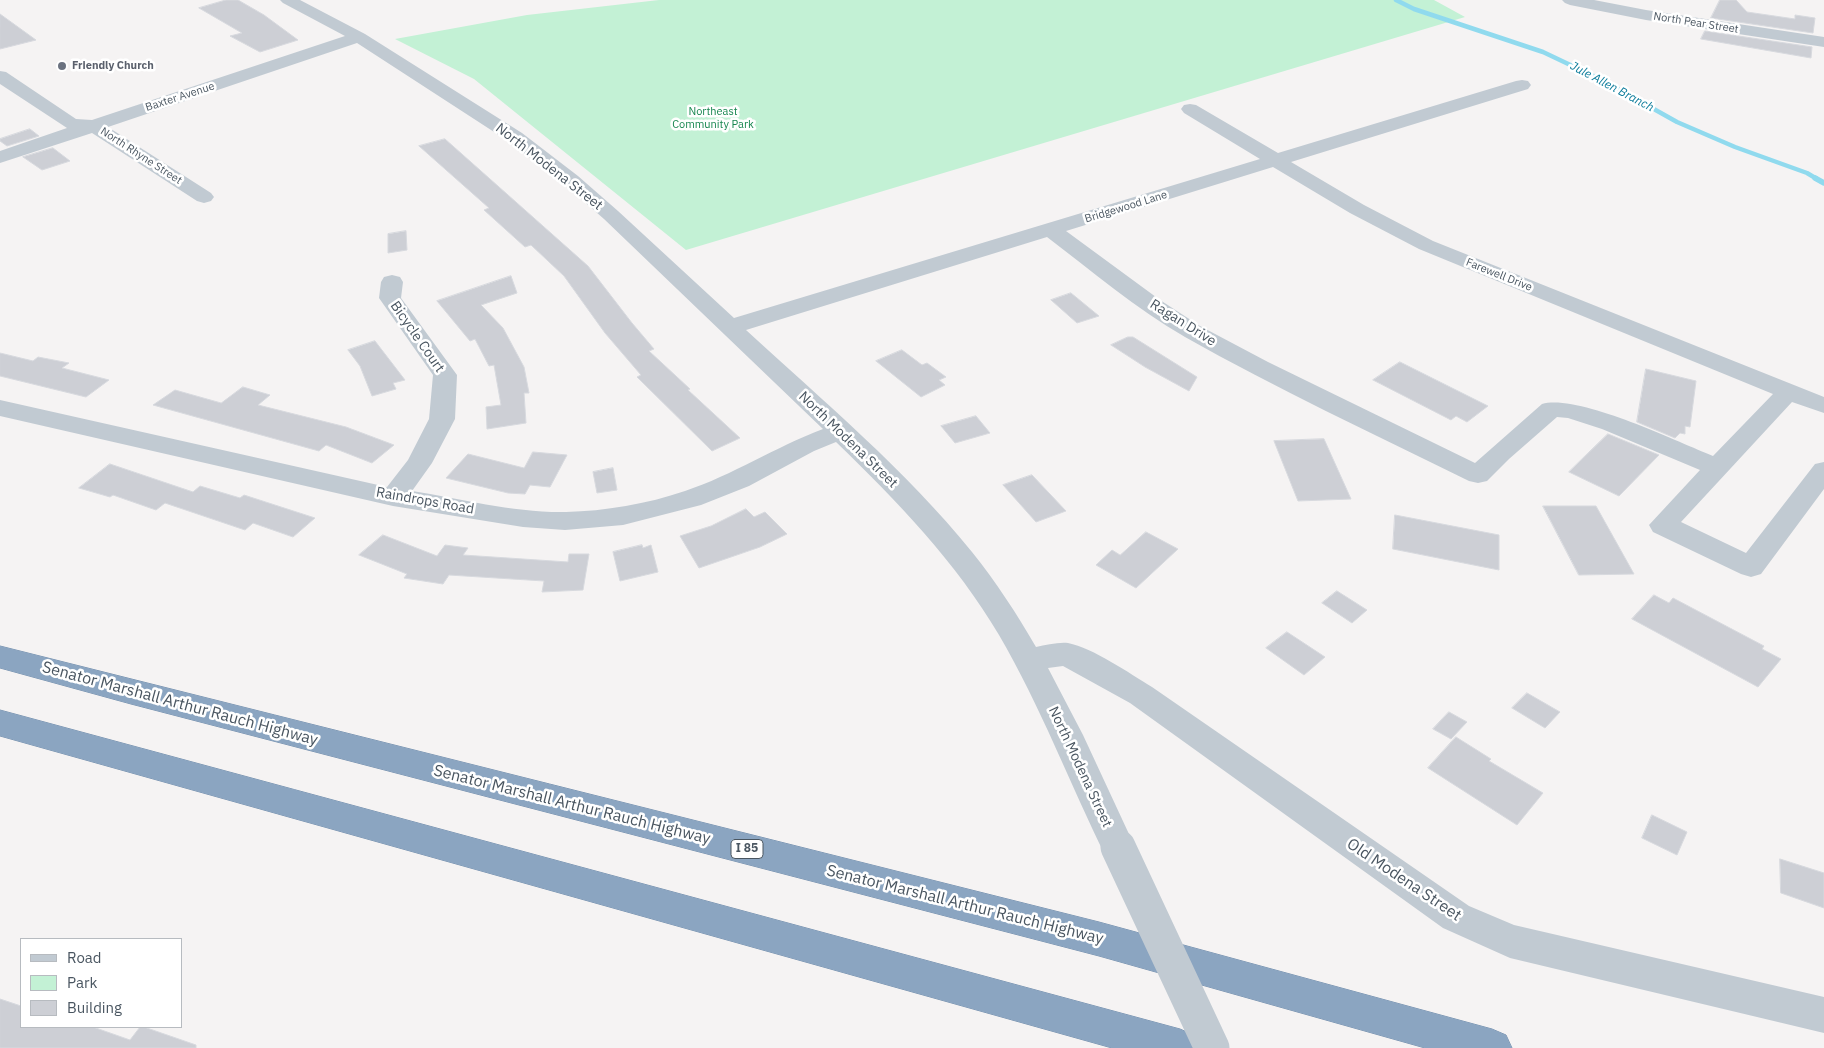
<!DOCTYPE html>
<html>
<head>
<meta charset="utf-8">
<style>
  body { margin:0 }
  #map { position:relative; width:1824px; height:1048px; overflow:hidden; background:#f5f3f3; font-family:"IBM Plex Sans",sans-serif }
  canvas { display:block }
  .legend { position:absolute; left:20px; top:938px; width:162px; height:90px; box-sizing:border-box; background:#fff; border:1px solid #b7bbc0; margin:0; padding:6px 9px; list-style:none; font-size:15px; color:#4a5661 }
  .legend li { display:flex; align-items:center; gap:10px; height:25px }
  .legend b { width:25px; border:1px solid #b7bbc0 }
</style>
</head>
<body>
<div id="map">
<canvas width="1824" height="1048"></canvas>
<ul class="legend">
<li><b style="height:6px;background:#c1cad2"></b>Road</li>
<li><b style="height:14px;background:#c3f1d5"></b>Park</li>
<li><b style="height:14px;background:#cdcfd5"></b>Building</li>
</ul>
</div>
<script>
const g = document.querySelector('canvas').getContext('2d');
g.lineJoin = 'round';
function fill(path, color) { g.fillStyle = color; g.fill(path, 'evenodd'); }
function strokePath(path, color, width, dash) { g.strokeStyle = color; g.lineWidth = width; g.lineCap = dash ? 'butt' : 'round'; g.setLineDash(dash || []); g.stroke(path); }
function write(font, color, halo, rows, align = 'center') {
  g.font = font + ' "IBM Plex Sans",sans-serif'; g.lineWidth = 5; g.setLineDash([]); g.textBaseline = 'middle'; g.strokeStyle = halo; g.fillStyle = color; for (const [text, x, y, turn = 0] of rows) {
    g.save(); g.translate(x, y); g.rotate((+turn || 0) * Math.PI / 180); g.textAlign = isNaN(turn) ? turn : align; if (halo) g.strokeText(text, 0, 0); g.fillText(text, 0, 0); g.restore();
  }
}
const green = new Path2D(`
  M659,0H1434L1465,17L686,250L474,79L395,39L527,15Z`);
const streamFar1 = new Path2D(`
  M1396,0L1414,9L1543,52L1602,80L1677,122L1735,147L1807,173L1817,179`);
const stream = new Path2D(`
  M1815,178L1824,183`);
const building = new Path2D(`
  M226,0H238L264,15L298,40L260,52L230,36L242,33L199,8Z
  M1720,0H1736L1747,12L1795,19V15L1815,18L1813,33L1711,18Z
  M0,14L36,40L0,49Z
  M1705,31L1812,47L1811,58L1701,39Z
  M30,129L39,136L7,146L0,141V139Z
  M445,139L588,266L632,323L654,349L649,351L690,389L688,390L740,438L712,451L637,377L641,375L605,333L564,276L531,245L525,247L484,210L489,208L419,146Z
  M53,148L70,161L42,170L23,157Z
  M406,231L407,250L388,253V234Z
  M511,276L517,293L481,305L503,328L524,367L529,393H524L526,423L487,429L486,407L501,405L494,365L489,366L475,339L470,341L437,301Z
  M1071,293L1099,316L1077,323L1051,300Z
  M1128,337H1133L1197,377L1189,391L1145,367L1111,345Z
  M375,341L405,380L393,383L396,389L372,396L360,366L348,350Z
  M902,350L922,365L927,363L946,377L939,380L945,385L921,397L876,361Z
  M0,353L33,361L38,357L69,363L62,368L109,380L86,397L0,376Z
  M1400,362L1488,406L1467,422L1456,416L1451,420L1373,380Z
  M1646,369L1696,381L1690,427L1685,426V434L1680,433L1675,438L1637,422Z
  M243,387L270,395L258,405L346,427L394,445L372,463L326,445L319,451L153,405L175,390L221,403Z
  M976,416L990,433L955,443L941,426Z
  M1608,434L1659,455L1619,496L1569,472Z
  M1324,439L1351,499L1298,501L1274,441Z
  M533,452L567,455L550,487L530,485L525,494L508,493L446,478L468,454L524,468Z
  M110,464L193,492L200,486L240,498L244,495L315,518L293,537L253,523L245,530L165,503L156,510L113,495L110,497L79,488Z
  M613,468L617,490L597,493L593,472Z
  M1032,475L1066,511L1036,522L1003,485Z
  M1543,506H1596L1634,574L1579,575Z
  M746,509L754,517L765,512L787,534L760,547L699,568L680,536L711,526Z
  M1395,515L1499,535V570L1393,549Z
  M1146,532L1178,549L1136,588L1096,565L1112,550L1120,555Z
  M383,535L437,556L445,545L468,548L463,555L568,562L569,554H589L583,590L542,592L544,581L449,575L443,584L404,578L407,574L359,555Z
  M642,545L643,548L651,545L658,572L620,581L613,552Z
  M1337,591L1367,610L1352,623L1322,603Z
  M1654,595L1669,603L1673,598L1764,646L1762,649L1781,659L1758,687L1632,619Z
  M1287,632L1325,657L1304,675L1266,648Z
  M1527,693L1560,712L1545,728L1512,708Z
  M1449,712L1467,722L1451,739L1433,729Z
  M1456,737L1491,759L1489,761L1543,793L1517,825L1428,768Z
  M1652,815L1687,832L1677,855L1642,838Z
  M1780,859L1824,873V908L1781,893Z
  M0,999L21,1006V1027H93L130,1040L140,1027H144L196,1045V1048H0Z`);
const minor = new Path2D(`
  M280,0H300L365,34L522,133L578,176L618,211L734,318L1260,159L1184,113L1181,109L1184,105L1190,104L1196,105L1278,153L1516,81L1522,80L1528,81L1531,85L1528,89L1291,162L1364,205L1433,241L1824,397V413L1792,402L1681,522L1746,553L1815,464L1824,462V489L1761,574L1751,577L1741,574L1653,532L1649,525L1700,470L1602,429L1568,418L1557,417L1509,459L1487,481L1478,483L1469,481C1374,434 1277,389 1185,337C1136,309 1092,271 1047,237L746,330C823,401 906,470 972,552C996,582 1017,614 1036,647C1046,645 1058,642 1068,643C1093,648 1129,673 1152,687L1469,906L1514,925L1824,997V1033L1510,958L1443,928L1130,703L1063,666L1048,668L1083,735L1135,847L1130,857L1118,862L1106,857C1070,784 1041,707 999,635C956,562 897,501 836,442L814,451L749,486L701,505L623,525L565,530L523,527L393,506L0,416V400L387,487L408,460L429,419L433,375L379,298L381,282L384,277L392,275L400,277L403,282L401,298L457,375L455,419L432,463L412,491C462,499 515,513 566,512C605,511 647,504 685,491C733,475 775,447 823,429L604,219L564,184L508,141L357,43L108,127L211,193L214,197L211,201L204,203L197,201L92,133L0,163V151L67,128L0,84V71L6,72L76,119L92,120L345,36L283,3ZM1273,167L1350,213L1419,249L1773,394L1713,456C1675,441 1579,394 1542,404L1475,463L1268,362L1200,326L1160,300L1066,231Z
  M1562,0H1594L1646,10L1824,37V47L1646,20L1570,5L1565,3Z`);
const highway = new Path2D(`
  M0,646L1099,922L1492,1029L1506,1035L1512,1048H1425L1099,956L131,704L0,668Z
  M0,710L1180,1029L1194,1035L1200,1048H1112L0,736Z`);
const minorBridge = new Path2D(`
  M1118,847L1212,1048`);
const markers = [
  [62,66,5,"#6b7280"]
];
const farStreetnames = [
  ["North Pear Street",1696,23,9],
  ["Baxter Avenue",180,97,-18],
  ["North Rhyne Street",141,156,33],
  ["Bridgewood Lane",1126,207,-17],
  ["Farewell Drive",1499,275,22]
];
const farWorshipnames = [
  ["Friendly Church",72,66]
];
const farParknames = [
  ["Northeast",713,112],
  ["Community Park",713,125]
];
const farWaternames = [
  ["Jule Allen Branch",1612,87,28]
];
const shields = [
  [747,849,32]
];
const shieldNames = [
  ["I 85",747,849]
];
const streetNames = [
  ["North Modena Street",549,167,38],
  ["Ragan Drive",1183,323,32],
  ["Bicycle Court",417,337,55],
  ["North Modena Street",848,440,44],
  ["Raindrops Road",425,501,10],
  ["North Modena Street",1080,767,65]
];
const nearStreetnames = [
  ["Senator Marshall Arthur Rauch Highway",180,704,15],
  ["Senator Marshall Arthur Rauch Highway",572,805,14],
  ["Old Modena Street",1404,880,34],
  ["Senator Marshall Arthur Rauch Highway",965,905,14]
];
fill(green, '#c3f1d5');
strokePath(streamFar1, '#90daee', 4.5);
strokePath(stream, '#90daee', 5.5);
fill(building, '#cdcfd5');
strokePath(building, '#d7d9de', 1);
strokePath(highway, '#7690ad', 1);
fill(minor, '#c1cad2');
fill(highway, '#8ba5c1');
strokePath(minorBridge, '#c1cad2', 35);
for (const [x, y, r, color] of markers) { const dot = new Path2D(); dot.arc(x, y, r, 0, 2 * Math.PI); g.fillStyle = color; g.fill(dot); strokePath(dot, '#fff', 2); }
write('11px', '#4a5661', '#fff', farStreetnames);
write('bold 11px', '#5b616d', '#fff', farWorshipnames, 'left');
write('11px', '#17864f', '#fff', farParknames);
write('italic 12px', '#0c7c9b', '#fff', farWaternames);
for (const [x, y, w] of shields) { const box = new Path2D(); box.roundRect(x - w / 2, y - 9.5, w, 19, 4); g.fillStyle = '#fff'; g.fill(box); strokePath(box, '#4a5661', 1); }
write('bold 12px', '#4a5661', null, shieldNames);
write('14px', '#4a5661', '#fff', streetNames);
write('16px', '#4a5661', '#fff', nearStreetnames);
</script>
</body>
</html>
